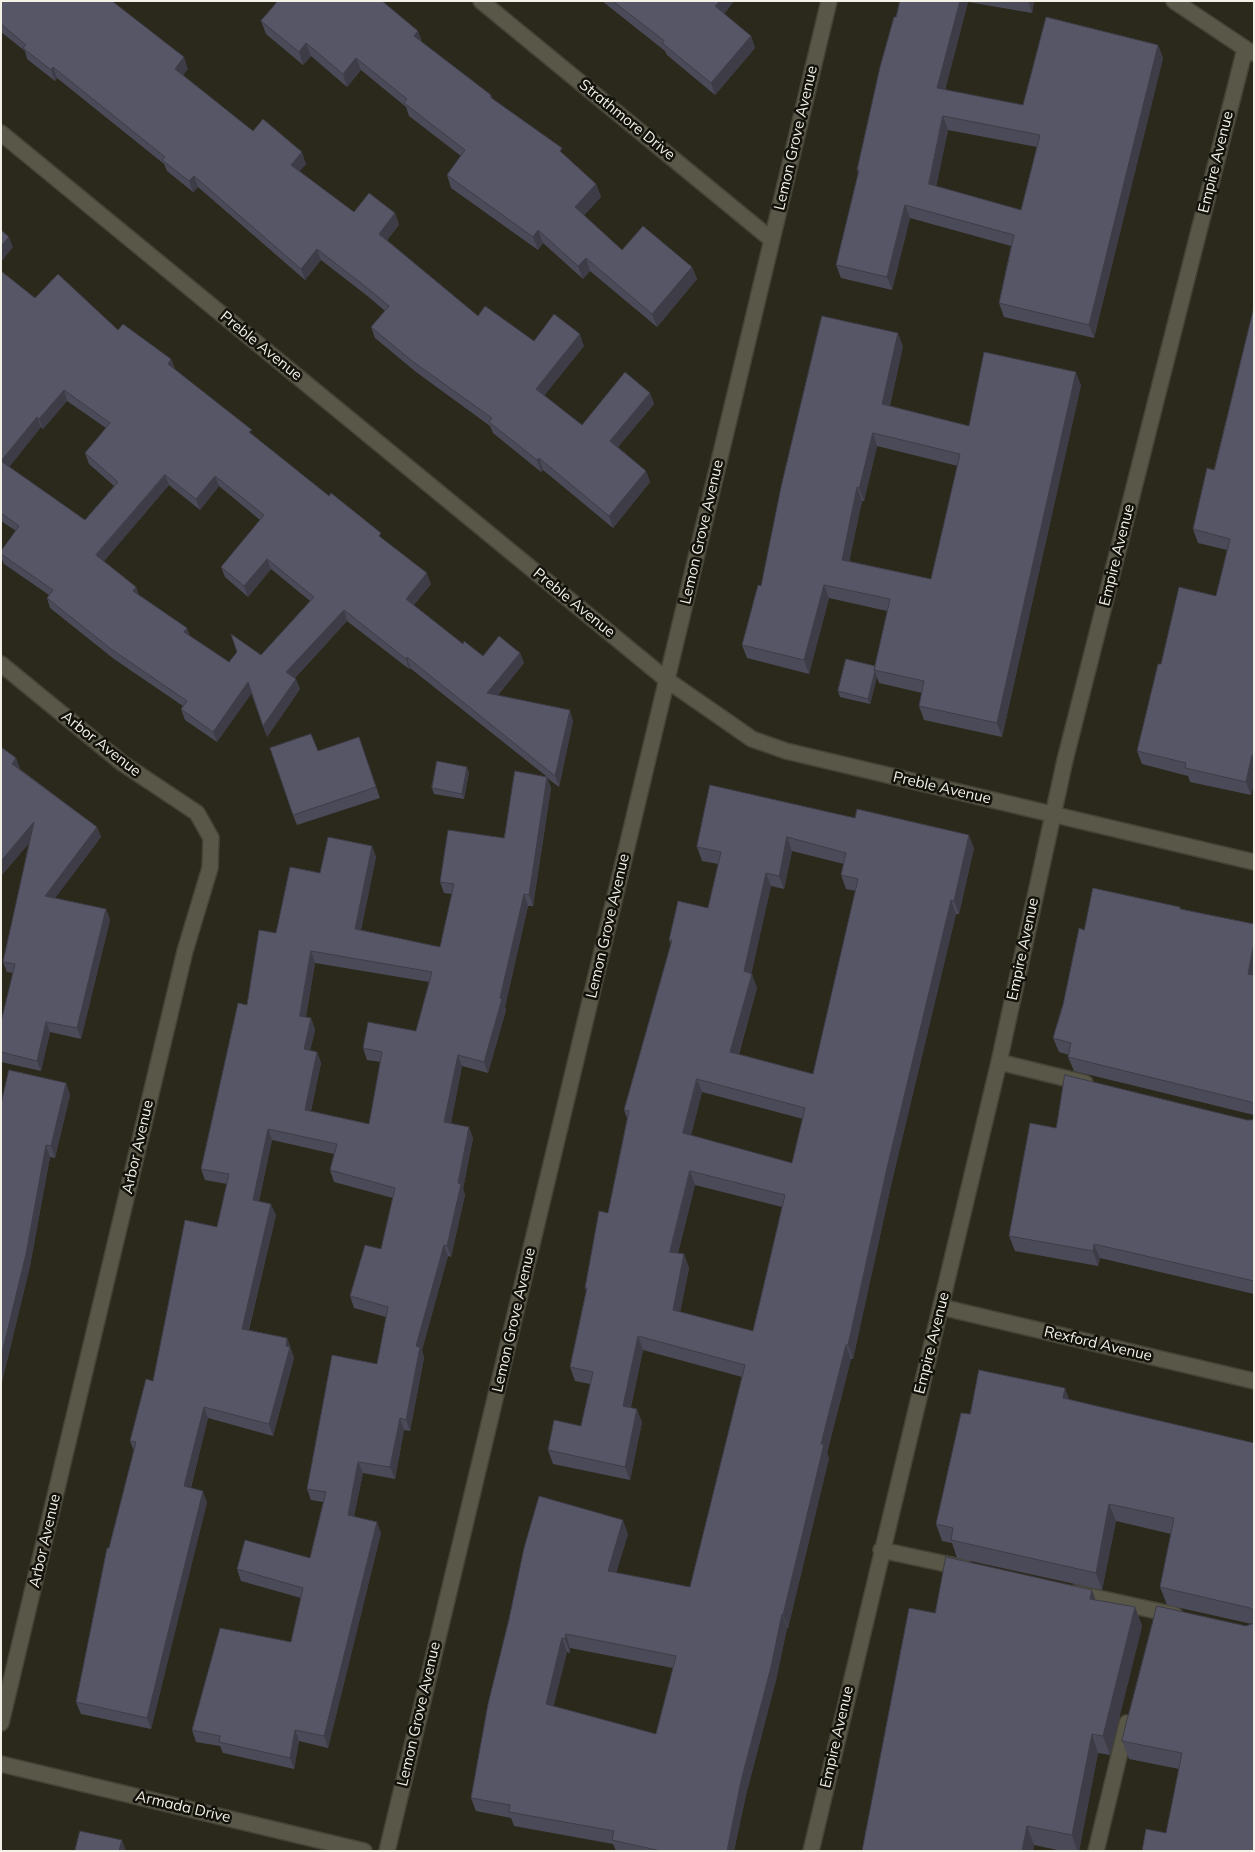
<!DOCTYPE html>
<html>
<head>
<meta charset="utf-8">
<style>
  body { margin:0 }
  #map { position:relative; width:1255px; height:1852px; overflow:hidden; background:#2b291b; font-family:Mulish,sans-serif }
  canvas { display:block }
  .frame { position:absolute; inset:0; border:2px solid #f2f0e7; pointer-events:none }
</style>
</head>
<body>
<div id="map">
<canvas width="1255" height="1852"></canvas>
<div class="frame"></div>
</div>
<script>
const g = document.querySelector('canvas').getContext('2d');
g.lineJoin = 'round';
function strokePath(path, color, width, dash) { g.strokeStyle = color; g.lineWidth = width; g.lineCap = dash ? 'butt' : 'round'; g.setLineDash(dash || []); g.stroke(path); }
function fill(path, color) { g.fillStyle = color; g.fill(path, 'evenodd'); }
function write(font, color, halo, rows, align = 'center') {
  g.font = font + ' Mulish,sans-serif'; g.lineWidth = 5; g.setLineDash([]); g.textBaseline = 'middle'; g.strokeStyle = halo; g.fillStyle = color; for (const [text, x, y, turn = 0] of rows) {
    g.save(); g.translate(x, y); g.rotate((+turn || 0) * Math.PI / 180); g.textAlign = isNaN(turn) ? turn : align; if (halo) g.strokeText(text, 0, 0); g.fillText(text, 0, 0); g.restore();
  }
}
const minor = new Path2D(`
  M481,1L772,240
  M1174,1L1252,53
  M1,133L667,680L752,739L786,751L1254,862
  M1,664L122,763L197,813L211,838L210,868L185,951L1,1723
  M999,1062L1085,1083
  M941,1307L1254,1381
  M881,1550L965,1568
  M1076,1593L1175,1615
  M1,1764L364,1851
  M387,1851L829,1
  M811,1851L999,1062L1065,760L1245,49
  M1096,1851L1127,1723`);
const wall = new Path2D(`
  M1,1L188,69L183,75L253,131L306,164L299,171L354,212L395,213L399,225L387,240L478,316L534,341L584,346L544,395L582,425L650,393L654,404L618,447L646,471L650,482L613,528L543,470L541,472L493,433L490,426L416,372L375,338L371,327L385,311L370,298L321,260L305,280L198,187L193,192L167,171L164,164L57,78L55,81L27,59L25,51L1,32Z
  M275,1H382L418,31L422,42L491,95L493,99L564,155L596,184L601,197L584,215L622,250L692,267L697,279L657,327L590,271L583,279L543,243L538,250L451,188L447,175L461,156L409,116L406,107L361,70L347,87L311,56L303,65L266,34L261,21L277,3Z
  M602,1H734L724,14L751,36L755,48L715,95L667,55L665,51Z
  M900,1H1034L1032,13L968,2L945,90L1023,105L1158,45L1163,58L1094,338L1004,317L999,303L1011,246L910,218L892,290L841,278L836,265L858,174L857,170ZM948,130L1037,147L1021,210L936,186Z
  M1,271L35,298L118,330L171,359L175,369L254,436L383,539L431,584L414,605L463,644L483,656L520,653L524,663L498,695L573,721L559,787L547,778L551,788L533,906H528L505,1007L506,1010L488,1073L462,1066L451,1123L473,1138L463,1189L465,1195L451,1257L448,1256L422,1350L424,1358L410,1431L404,1430L395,1479L363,1473L354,1516L381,1533L328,1748L299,1741L294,1769L223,1753L220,1746L196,1742L192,1730L291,1642L301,1598L241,1581L237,1569L310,1558L323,1502L311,1500L307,1489L377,1364L386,1317L354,1308L350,1296L381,1249L393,1198L334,1182L330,1170L334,1154L272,1140L259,1201L276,1215L249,1330L287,1338L294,1358L273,1436L208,1418L191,1488L207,1502L151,1729L81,1714L76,1702L109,1548L134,1451L130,1441L153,1381L217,1227L227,1184L205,1180L201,1169L247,1005L276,933L320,873L372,846L376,857L361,930L440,947L452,894L444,893L440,882L504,838L546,776L410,668L409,669L347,621L295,678L300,689L267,737L251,693L217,742L185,720L181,709L183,706L114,659L50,608L47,598L49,595L4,564L1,557V551L16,531L1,521ZM67,401L106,428L85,453L89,464L114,486L85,520L9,467L41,427L43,429ZM169,485L200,510L219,486L260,520L221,567L225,577L248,597L271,569L310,601L261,655L229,662L190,636L187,628L139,595L136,587L104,561ZM315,963L429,982L416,1031L363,1048L367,1060L381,1062L369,1124L311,1111L321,1063L317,1052L310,1050L315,1030L311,1018L306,1017Z
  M1254,307V783L1251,795L1190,782L1188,776L1142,764L1137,751L1161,664L1216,596L1227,550L1198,543L1193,529L1214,470Z
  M903,346L890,406L969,426L1081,385L1002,737L924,720L919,706L922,693L879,683L877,677L870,704L840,697L838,691L875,666L887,611L829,598L809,674L747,658L742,645L761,586ZM877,446L958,466L931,579L849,561L862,501H864Z
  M359,737L380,798L297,825L293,815L318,751Z
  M1,747L16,758L20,769L97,827L101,837L55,898L106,909L110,920L81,1039L50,1032L41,1071L1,1062V1022L13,973L7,972L3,962L29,843L1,876Z
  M469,772L464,799L434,794L432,788Z
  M710,785L974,848L959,914H956L892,1181L853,1359H851L827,1453L829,1458L788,1628H787L776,1680L746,1795L734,1851H616L613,1844L514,1826L511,1818L476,1811L471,1798L488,1704L628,1534L616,1573L690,1587L742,1377L643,1350L631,1407L642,1422L630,1480L553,1464L548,1450L581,1426L590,1384L575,1381L570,1367L586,1291L585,1288L608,1213L627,1118L624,1110L671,944L669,940L708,908L718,864L702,861L697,847ZM792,851L844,864L841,875L846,889L856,891L813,1074L739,1054L757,988L751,974L771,886L784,889ZM702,1092L803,1119L792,1163L691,1135ZM695,1185L782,1207L753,1331L680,1312L689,1268L684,1254L678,1253ZM570,1648L673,1668L656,1734L553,1706L567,1652L570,1653Z
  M1180,907L1181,909L1254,924V1115L1074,1071L1068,1057L1069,1055L1059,1052L1053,1038L1084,930Z
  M66,1083L70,1095L55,1158L50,1157L30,1266L1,1386V1104Z
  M1254,1118V1294L1100,1258L1098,1266L1015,1251L1009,1236L1056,1128L1247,1120H1252Z
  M1065,1388L1069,1400L1254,1443V1851L1166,1833L1179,1769L1129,1759L1122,1741L1246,1626L1252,1624L1167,1605L1160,1587L1171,1534L1116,1521L1102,1590L957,1558L952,1543L942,1541L936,1524Z
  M1095,1600L1135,1607L1142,1626L1110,1755L1098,1753L1079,1851H1062L1034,1845L1033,1851H862L935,1613Z`);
const shadedWall = new Path2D(`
  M720,1H734L720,19L715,6Z
  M960,1L968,2L942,102L937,88Z
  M1028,1H1034L1032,13Z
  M418,31L422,44L414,36Z
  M751,36L755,48L715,95L711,83Z
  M306,43L311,56L303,65L299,52Z
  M1158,45L1163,58L1094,338L1089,325Z
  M184,57L188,69L179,80L175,69Z
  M356,58L361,70L347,87L343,74Z
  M53,67L57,78L55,81L51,70Z
  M943,116L948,130L934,198L929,184Z
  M302,152L306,164L295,176L291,165Z
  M194,176L198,187L193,192L189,181Z
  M596,184L601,197L580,220L575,207Z
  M905,205L910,218L892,290L887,277Z
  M395,213L399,225L383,245L379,234Z
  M538,230L543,243L538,250L533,237Z
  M9,237L13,247L1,262V246Z
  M317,249L321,260L305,280L301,269Z
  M586,258L590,271L583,279L578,266Z
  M692,267L697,279L657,327L652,314Z
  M898,333L903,346L887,418L882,404Z
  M580,334L584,346L541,400L536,389Z
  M171,359L175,370L168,364Z
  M1076,372L1081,385L1002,737L997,723Z
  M64,390L67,401L43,429L39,419Z
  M650,393L654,404L614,452L610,441Z
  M37,417L41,427L5,472L1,461Z
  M873,433L877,446L864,501L859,488Z
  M539,458L543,470L541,472L537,460Z
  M646,471L650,482L613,528L609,516Z
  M165,475L169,485L100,566L96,555Z
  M215,476L219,486L200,510L196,499Z
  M857,487L862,501L847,573L842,560Z
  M267,559L271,569L248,597L244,586Z
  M427,573L431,584L410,610L406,599Z
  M824,585L829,598L809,674L804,660Z
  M136,587L140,597L133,591Z
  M344,610L347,621L290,683L286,672Z
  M187,628L190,638L184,632Z
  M520,653L524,663L491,703L487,693Z
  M407,657L410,668L409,669L406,659Z
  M875,671L877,677L870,704L868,699Z
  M296,679L300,689L267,737L263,726Z
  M248,682L252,693L217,742L213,732Z
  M570,710L573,721L559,787L555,776Z
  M1252,755L1254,761V783L1251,795L1246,782Z
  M16,758L20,769L16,774L12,764Z
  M467,767L469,772L464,799L462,794Z
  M547,777L551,788L533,906L529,895Z
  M34,822L38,833L1,876V861Z
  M97,827L101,837L49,906L45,896Z
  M969,835L974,848L959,914L954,901Z
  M787,837L792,851L784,889L779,876Z
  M372,846L376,857L359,940L355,929Z
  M766,873L771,886L749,985L744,971Z
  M524,894L528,906L505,1007L506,1010L488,1073L484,1062L500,998Z
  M951,900L956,914L892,1181L853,1359L848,1345L887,1168Z
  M106,909L110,920L81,1039L77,1028Z
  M1254,943V983L1248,974Z
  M311,951L315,963L304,1027L300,1016Z
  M752,974L757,988L735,1065L730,1052Z
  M311,1018L315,1030L308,1060L304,1049Z
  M46,1022L50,1032L41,1071L37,1061Z
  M317,1052L321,1063L309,1121L305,1110Z
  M458,1055L462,1066L449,1133L444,1122Z
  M697,1079L702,1092L688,1147L683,1133Z
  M66,1083L70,1095L55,1158L51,1146Z
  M469,1127L473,1138L463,1189L465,1195L451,1257L447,1246Z
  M268,1129L272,1140L257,1211L253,1200Z
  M46,1145L50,1157L30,1266L1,1386V1357Z
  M690,1171L695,1185L675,1265L670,1252Z
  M271,1204L276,1215L246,1340L242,1329Z
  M1094,1244L1100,1258L1098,1266L1093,1251Z
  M444,1245L448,1256L422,1350L424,1358L410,1431L406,1420L416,1346Z
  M684,1254L689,1268L678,1324L673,1310Z
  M638,1336L643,1350L628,1419L623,1406Z
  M287,1338L294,1358L273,1436L269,1424Z
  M846,1345L851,1359L827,1453L829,1458L788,1628L783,1615L821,1444Z
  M1065,1388L1071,1405L1063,1398Z
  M204,1407L208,1418L188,1498L184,1486Z
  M637,1409L642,1422L630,1480L625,1467Z
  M400,1418L404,1430L395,1479L390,1467Z
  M358,1462L363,1473L352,1526L348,1515Z
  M203,1491L207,1502L151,1729L147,1718Z
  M1109,1504L1116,1521L1102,1590L1096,1573Z
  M623,1520L628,1534L613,1584L608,1571Z
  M377,1522L381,1533L328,1748L324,1736Z
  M1092,1590L1099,1609L1090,1599Z
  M1135,1607L1142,1626L1110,1755L1103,1736Z
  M782,1614L787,1628L776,1680L746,1795L734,1851H727L741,1781Z
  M566,1634L570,1648V1653L565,1639Z
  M562,1638L567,1652L551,1717L546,1704Z
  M295,1730L299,1741L294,1769L290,1758Z
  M1092,1734L1098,1753L1079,1851H1077L1072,1835Z
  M1027,1826L1034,1845L1033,1851H1022Z
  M122,1840L126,1851H119Z`);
const building = new Path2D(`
  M1,1H112L184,57L175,69L253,131L263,119L302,152L291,165L354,212L369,193L395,213L379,234L478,316L485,306L534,341L554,314L580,334L536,389L582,425L625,372L650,393L610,441L646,471L609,516L539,458L537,460L489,422L492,418L412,361L371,327L389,306L366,287L317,249L301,269L194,176L189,181L162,160L165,157L53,67L51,70L23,48L26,45L1,24Z
  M278,1H382L418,31L414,36L491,95L490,97L562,148L560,151L596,184L575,207L622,250L643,226L692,267L652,314L586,258L578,266L538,230L533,237L447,175L465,150L404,103L407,99L356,58L343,74L306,43L299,52L261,21Z
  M613,1H720L715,6L751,36L711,83L662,43L664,41Z
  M900,1H960L937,88L1023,105L1046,17L1158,45L1089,325L999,303L1014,235L905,205L887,277L836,265L859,170H857L880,67L894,17H896ZM943,116L1040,135L1021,210L929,184Z
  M1,230L9,237L1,246Z
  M1,271L35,298L58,274L118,330L123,324L171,359L168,364L252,430L249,432L329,496L331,493L381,533L379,536L427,573L406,599L463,644L464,641L483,656L499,636L520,653L487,693L570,710L555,776L407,657L406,659L344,610L286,672L296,679L263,726L248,682L213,732L181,709L187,701L111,649L47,598L53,590L1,554V551L19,526L1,513V461L85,520L118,482L85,453L110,423L64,390L39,419L37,417L1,461ZM165,475L196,499L215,476L264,515L221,567L244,586L267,559L314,597L261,655L231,634L237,652L229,662L184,632L187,628L133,591L136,587L96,555Z
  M1254,307V756L1252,755L1246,782L1185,768L1186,763L1137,751L1158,664H1161L1179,587L1216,596L1230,539L1193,529L1207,468L1214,470Z
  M822,316L898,333L882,404L969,426L984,352L1076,372L997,723L919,706L924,681L874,670L890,599L824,585L804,660L742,645L758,585L761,586L781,487ZM873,433L960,454L931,579L842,560L857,487L859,488Z
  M846,659L875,666L874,670L875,671L868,699L838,691Z
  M311,734L318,751L359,737L376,787L293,815L270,748Z
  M1,747L16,758L12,764L97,827L45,896L106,909L77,1028L46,1022L37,1061L1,1052V1022L15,964L3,962L34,822L1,861Z
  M437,761L467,767L462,794L432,788Z
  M515,771L547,777L529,895L524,894L500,998L502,999L484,1062L458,1055L444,1122L469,1127L458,1183L461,1184L447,1246L444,1245L416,1346L420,1347L406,1420L400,1418L390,1467L358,1462L348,1515L377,1522L324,1736L295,1730L290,1758L219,1742L220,1736L192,1730L220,1628L291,1642L303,1588L237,1569L245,1540L310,1558L326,1492L307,1489L332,1355L377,1364L388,1307L350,1296L365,1245L381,1249L395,1188L330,1170L337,1144L268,1129L253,1200L271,1204L242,1329L287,1338L286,1346L290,1347L269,1424L204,1407L184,1486L203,1491L147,1718L76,1702L107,1548H109L136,1442L130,1441L146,1379L153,1381L185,1220L217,1227L229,1174L201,1169L238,1003L247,1005L259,930L276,933L290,867L320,873L328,837L372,846L355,929L440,947L454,884L440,882L448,830L504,838ZM311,951L432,972L416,1031L368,1022L363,1048L382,1052L369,1124L305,1110L317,1052L304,1049L311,1018L300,1016Z
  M710,785L855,818L857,809L969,835L954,901L951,900L887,1168L848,1345H846L821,1444H824L783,1615L782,1614L771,1667L741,1781L727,1851H661L612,1840L614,1831L509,1812L510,1805L471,1798L488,1704L509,1619L524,1548L539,1496L623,1520L608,1571L690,1587L745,1365L638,1336L623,1406L637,1409L625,1467L548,1450L554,1420L581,1426L593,1372L570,1367L587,1288H585L599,1211L608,1213L629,1111L624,1110L672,940H669L678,901L708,908L721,852L697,847ZM787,837L846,853L841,875L858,879L813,1074L730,1052L752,974L744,971L766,873L779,876ZM697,1079L805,1108L792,1163L683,1133ZM690,1171L785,1195L753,1331L673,1310L684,1254L670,1252ZM566,1634L676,1656L656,1734L546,1704L562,1638L565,1639Z
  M1093,888L1180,907V909L1254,924V943L1248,974L1254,975V1104L1251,1102L1068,1057L1071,1043L1053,1038L1063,1005L1079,928L1084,930Z
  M9,1070L66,1083L51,1146L46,1145L26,1254L1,1357V1104Z
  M1065,1075L1247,1120H1252L1254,1118V1281L1094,1244L1093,1251L1009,1236L1030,1123L1056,1128Z
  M979,1370L1065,1388L1063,1398L1254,1443V1611L1250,1608L1160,1587L1174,1518L1109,1504L1096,1573L951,1540L953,1528L936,1524L961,1413L970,1414Z
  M946,1557L1092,1590L1090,1599L1135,1607L1103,1736L1092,1734L1072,1835L1027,1826L1022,1851H862L909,1608L935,1613Z
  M1157,1606L1246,1626L1254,1623V1851H1142L1146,1829L1166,1833L1182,1753L1122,1741Z
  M80,1831L122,1840L119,1851H75Z`);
const streetNames = [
  ["Strathmore Drive",627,120,39],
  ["Lemon Grove Avenue",796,138,-77],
  ["Empire Avenue",1216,162,-76],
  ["Preble Avenue",261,346,39],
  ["Lemon Grove Avenue",702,532,-77],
  ["Empire Avenue",1117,555,-76],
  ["Preble Avenue",574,603,39],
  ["Arbor Avenue",101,744,38],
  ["Preble Avenue",942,788,13],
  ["Lemon Grove Avenue",608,926,-77],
  ["Empire Avenue",1023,949,-78],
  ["Arbor Avenue",138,1147,-77],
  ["Lemon Grove Avenue",514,1320,-77],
  ["Empire Avenue",932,1343,-76],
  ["Rexford Avenue",1098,1344,13],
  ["Arbor Avenue",45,1541,-77],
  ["Lemon Grove Avenue",419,1714,-77],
  ["Empire Avenue",837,1737,-77],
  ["Armada Drive",183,1807,13]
];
strokePath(minor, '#454337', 18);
strokePath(minor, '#595747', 15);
fill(wall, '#4b4a58');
fill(shadedWall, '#3d3c47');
fill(building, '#575666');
strokePath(building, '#3d3c47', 1);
write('15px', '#f2f0e7', '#13120b', streetNames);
</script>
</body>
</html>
